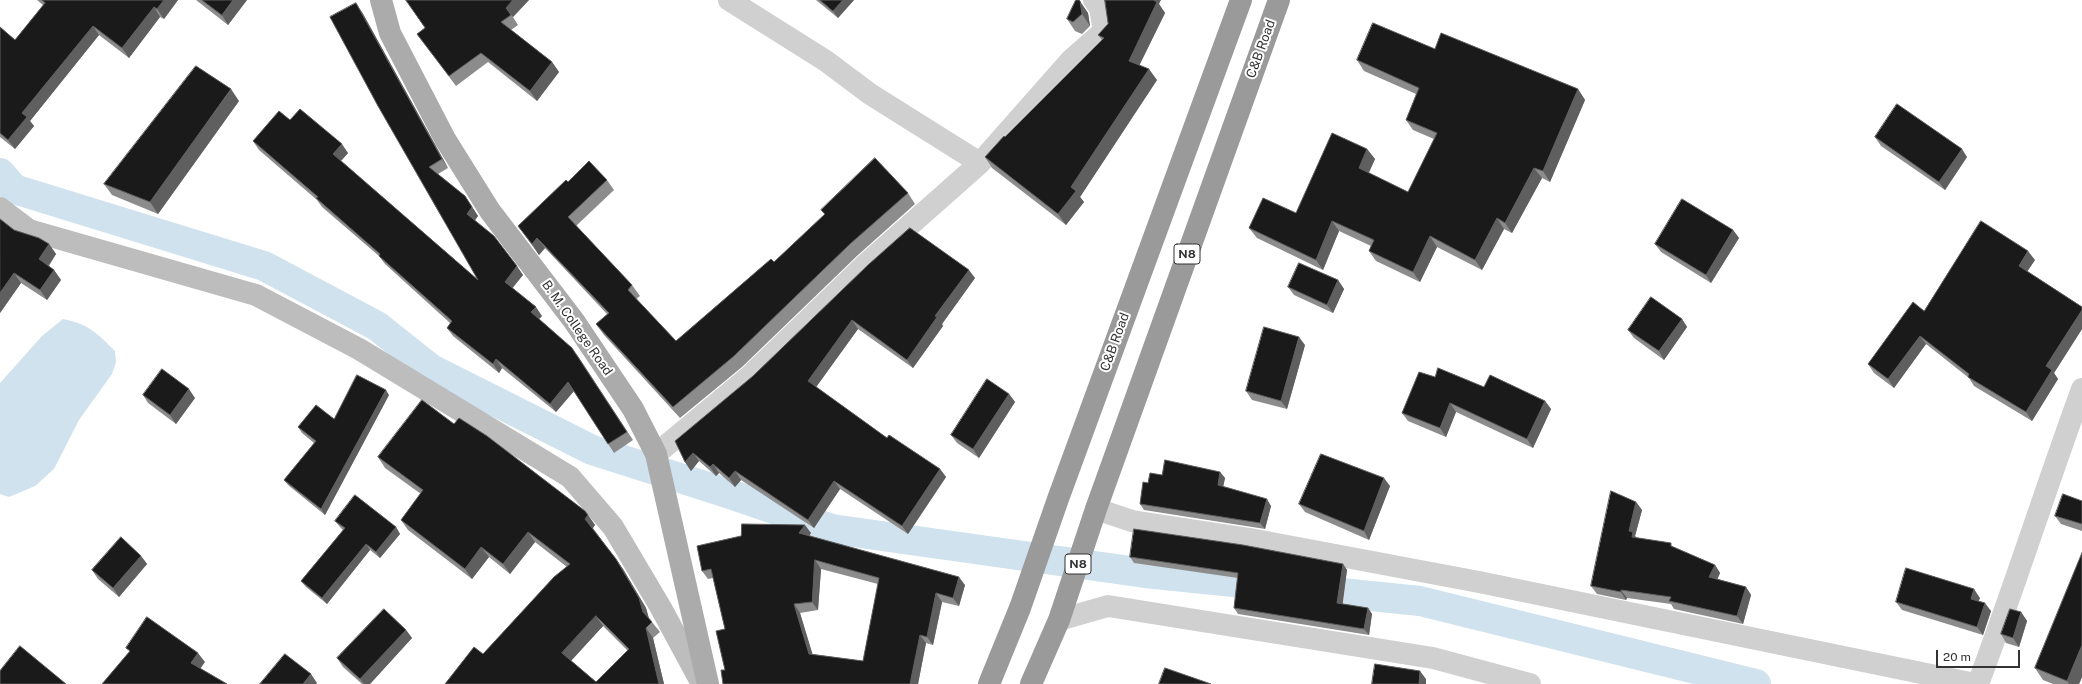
<!DOCTYPE html>
<html>
<head>
<meta charset="utf-8">
<style>
  body { margin:0 }
  #map { position:relative; width:2082px; height:684px; overflow:hidden; background:#fff; font-family:"Public Sans",sans-serif }
  canvas { display:block }
  .scale { position:absolute; left:1936px; top:650px; width:84px; height:18px; box-sizing:border-box; border:2px solid #333; border-top:0; padding-left:5px; font-size:12px; line-height:14px; white-space:nowrap; color:#333; -webkit-text-stroke:3px #fff; paint-order:stroke }
</style>
</head>
<body>
<div id="map">
<canvas width="2082" height="684"></canvas>
<div class="scale">20 m</div>
</div>
<script>
const g = document.querySelector('canvas').getContext('2d');
g.lineJoin = 'round';
function fill(path, color) { g.fillStyle = color; g.fill(path, 'evenodd'); }
function strokePath(path, color, width, dash) { g.strokeStyle = color; g.lineWidth = width; g.lineCap = dash ? 'butt' : 'round'; g.setLineDash(dash || []); g.stroke(path); }
function write(font, color, halo, rows, align = 'center') {
  g.font = font + ' "Public Sans",sans-serif'; g.lineWidth = 4; g.setLineDash([]); g.textBaseline = 'middle'; g.strokeStyle = halo; g.fillStyle = color; for (const [text, x, y, turn = 0] of rows) {
    g.save(); g.translate(x, y); g.rotate((+turn || 0) * Math.PI / 180); g.textAlign = isNaN(turn) ? turn : align; if (halo) g.strokeText(text, 0, 0); g.fillText(text, 0, 0); g.restore();
  }
}
const water = new Path2D(`
  M63,319C88,324 97,333 115,351L116,362L112,374L79,420L54,469L35,486L9,497L0,494V383L42,336Z`);
const canal = new Path2D(`
  M0,173L14,189L264,266L377,326L431,369L592,450L730,494L832,529L1145,573L1420,601L1756,684`);
const street = new Path2D(`
  M729,0L826,61L870,94L980,163
  M656,454L750,376L866,264L980,163L1071,60L1104,31L1100,8L1094,0
  M1096,509L1132,521L1250,539L1479,582L1975,684
  M1059,620L1108,606L1433,658L1530,684
  M1978,684C2015,586 2046,487 2082,389`);
const secondary = new Path2D(`
  M0,208L29,230L256,295L359,349L570,477L613,527L661,608L702,684`);
const primary = new Path2D(`
  M381,0L390,33L445,139L490,211L574,321L633,409L656,454L708,684`);
const highway = new Path2D(`
  M989,684L1020,608L1058,499L1241,0
  M1031,684L1059,620L1096,509L1279,0`);
const wall = new Path2D(`
  M37,0H178L164,19L160,17L129,58L99,35L30,121L34,126L15,149L0,137V27L15,40L43,5Z
  M196,0H247L228,25Z
  M406,0H529L513,17L518,25L511,30L552,62L559,72L537,101L488,62L456,86L417,34L425,28Z
  M816,0H854L838,18Z
  M1076,0L1088,13L1090,26L1082,34L1075,31L1067,19Z
  M1159,4L1165,13L1139,66L1157,80L1080,197L1084,202L1066,225L992,168L985,157L1102,40L1098,35L1108,24Z
  M362,12L448,168L438,174L465,196L478,216L475,220L523,275L512,288L542,316L539,319L578,356L633,440L614,453L574,391L556,412L502,368L499,373L453,336L447,328L450,323L385,264L379,256L322,207L317,200L259,150L253,141L290,120L348,153L341,161L478,280Z
  M1435,49L1578,89L1585,100L1550,182L1542,178L1512,233L1504,229L1482,270L1437,247L1420,282L1376,261L1369,251L1371,246L1339,231L1323,270L1257,238L1249,228L1296,213L1367,149L1375,159L1369,173L1408,192L1434,139L1413,130L1406,120L1416,94L1364,71L1357,60Z
  M239,101L158,214L112,195L104,184Z
  M1875,137L1967,157L1945,190L1881,146Z
  M607,180L614,190L576,226L632,285L640,296L636,299L676,341L774,262L825,215L821,210L908,193L915,204L858,255L742,367L680,418L604,335L596,324L607,314L545,248L539,255L518,226L568,182Z
  M910,228L975,278L942,324L943,326L913,368L858,329L816,387L887,438L940,469L946,477L908,534L840,489L814,528L741,480L735,487L719,473L716,476L699,461L691,471L685,462L753,376Z
  M14,230L49,244L56,254L49,266L54,270L61,280L47,300L21,283L0,313Z
  M1733,230L1739,238L1711,283L1661,252L1655,244Z
  M2035,260L2027,271L2082,307V329L2054,373L2058,379L2032,421L1974,386L1969,378L1926,344L1894,388L1874,373L1868,364L1924,311Z
  M1338,280L1344,289L1333,313L1294,295L1288,287Z
  M1682,319L1687,327L1664,360L1634,338L1628,330Z
  M1305,345L1287,409L1252,400L1246,391Z
  M1435,377L1545,401L1551,409L1533,448L1456,412L1446,437L1408,421L1402,413Z
  M1009,394L1015,402L979,458L957,443L951,435Z
  M143,395L195,398L176,424L148,403Z
  M389,395L325,515L288,485L284,480L314,443L302,433L298,427L334,419Z
  M454,424L588,515L595,525L593,528L623,569L646,608L649,618L652,622L660,632L653,638L664,684H445L483,654L567,567L535,542L510,574L489,557L472,579L408,530L401,520L421,494L385,468L378,457ZM603,626L628,651L596,682L571,661Z
  M1220,472L1225,478L1223,487L1271,506L1265,529L1144,510L1140,504L1162,475Z
  M1390,486L1369,540L1305,512L1299,504Z
  M2082,501V531L2061,524L2055,516Z
  M1636,502L1642,510L1635,536L1637,538L1674,547L1715,565L1720,573L1717,579L1746,587L1751,595L1743,624L1674,609L1671,604L1627,598L1626,600L1597,594L1591,586Z
  M335,521L396,527L400,534L380,558L370,550L327,604L306,587L301,581L343,530L340,527Z
  M811,533L809,536L965,585L959,606L942,602L933,645L926,643L918,684H723L725,670V629L713,578L708,579L702,571ZM821,569L878,584L863,661L812,654L800,613L818,610Z
  M2082,553V677L2079,684H2053L2043,680L2035,668Z
  M141,556L147,564L119,597L98,579L92,570Z
  M1130,557L1343,564L1347,570L1342,604L1368,608L1372,614L1369,635L1238,614L1234,608L1238,578L1134,563Z
  M1980,598L1978,601L1991,611L1983,635L1902,610L1896,602Z
  M2021,612L2027,621L2019,647L2006,643L2001,634Z
  M406,630L412,638L370,684H362L343,667L337,658Z`);
const shadedWall = new Path2D(`
  M164,0H178L164,19L157,9Z
  M233,0H247L228,25L222,15Z
  M513,0H529L513,17L506,8Z
  M843,0H854L838,18L833,11Z
  M1151,0H1161L1159,4L1165,13L1136,72L1129,61Z
  M1080,1L1088,13L1090,26L1082,14Z
  M356,3L362,12L448,168L442,159Z
  M154,7L160,17L129,58L122,48Z
  M93,26L99,35L30,121L34,126L15,149L8,140L22,113Z
  M552,62L559,72L537,101L530,91Z
  M1149,69L1157,80L1080,197L1084,202L1066,225L1058,214L1071,187Z
  M231,89L239,101L158,214L150,202Z
  M1578,89L1585,100L1550,182L1543,171Z
  M342,144L348,153L339,163L333,154Z
  M1367,149L1375,159L1366,178L1359,168Z
  M1962,149L1967,157L1945,190L1939,182Z
  M1534,168L1542,178L1512,233L1505,223Z
  M465,196L478,216L473,223L467,214Z
  M1497,218L1504,229L1482,270L1475,260Z
  M1332,221L1339,231L1323,270L1316,260Z
  M1733,230L1739,238L1711,283L1706,275Z
  M1430,236L1437,247L1420,282L1413,272Z
  M537,238L545,248L539,255L532,244Z
  M49,244L56,254L46,269L39,259Z
  M2028,251L2035,260L2025,275L2019,266Z
  M517,266L523,275L511,290L505,282Z
  M54,270L61,280L47,300L40,290Z
  M969,270L975,278L942,324L943,326L913,368L907,360L935,316Z
  M14,273L21,283L0,313V293Z
  M1338,280L1344,289L1333,313L1327,305Z
  M536,307L542,316L537,321L531,312Z
  M2082,310V329L2054,373L2058,379L2032,421L2026,412L2046,366Z
  M1682,319L1687,327L1664,360L1659,351Z
  M852,320L858,329L814,390L808,381Z
  M1920,336L1926,344L1894,388L1888,379Z
  M1299,337L1305,345L1287,409L1281,401Z
  M496,359L502,368L499,373L493,364Z
  M568,382L574,391L556,412L550,404Z
  M189,389L195,398L176,424L170,415Z
  M386,390L389,395L325,515L321,509Z
  M1009,394L1015,402L979,458L973,449Z
  M1545,401L1551,409L1533,448L1527,439Z
  M1450,403L1456,412L1446,437L1440,428Z
  M693,453L699,461L691,471L685,462Z
  M713,464L719,473L716,476L710,467Z
  M940,469L946,477L908,534L902,526Z
  M735,471L741,480L735,487L729,478Z
  M1220,472L1225,478L1222,492L1218,485Z
  M1384,478L1390,486L1369,540L1364,531Z
  M834,481L840,489L814,528L808,520Z
  M1267,499L1271,506L1265,529L1260,523Z
  M1636,502L1642,510L1635,536L1638,540L1632,537L1629,531Z
  M588,515L595,525L592,529L585,519Z
  M805,525L811,533L805,542L799,533Z
  M396,527L400,534L380,558L376,552Z
  M528,532L535,542L510,574L503,564Z
  M366,544L370,550L327,604L322,598Z
  M481,547L489,557L472,579L465,569Z
  M141,556L147,564L119,597L113,588Z
  M616,559L623,569L646,608L650,623L643,612Z
  M815,560L821,569L818,610L812,602Z
  M1343,564L1347,570L1342,609L1337,603Z
  M1715,565L1720,573L1715,585L1709,577Z
  M959,577L965,585L959,606L953,598Z
  M1746,587L1751,595L1743,624L1737,616Z
  M1974,589L1980,598L1976,608L1971,599Z
  M1621,590L1627,598L1626,600L1621,592Z
  M936,593L942,602L933,645L927,637Z
  M1985,603L1991,611L1983,635L1977,627Z
  M794,604L800,613L815,662L809,654Z
  M1368,608L1372,614L1369,635L1364,629Z
  M2021,612L2027,621L2019,647L2013,638Z
  M596,616L603,626L569,663L562,653Z
  M646,628L653,638L664,684H659Z
  M406,630L412,638L370,684H364L360,679Z
  M920,635L926,643L918,684H910Z
  M2082,645V677L2079,684H2069L2067,681Z
  M198,653L205,662L198,672L191,663Z
  M1420,671L1426,679V684H1419Z
  M311,674L317,683L316,684H303Z`);
const building = new Path2D(`
  M42,0H164L157,9L154,7L122,48L93,26L22,113L27,117L8,140L0,133V27L15,40L45,3Z
  M202,0H233L222,15Z
  M406,0H513L506,8L511,15L501,22L552,62L530,91L481,53L449,76L417,34L425,28Z
  M820,0H843L833,11Z
  M1076,0H1079L1080,1L1082,14L1073,22L1067,19Z
  M1105,0H1153L1157,2L1129,61L1149,69L1071,187L1076,191L1058,214L985,157L1004,136L1005,137L1104,38L1098,35L1108,24Z
  M356,3L442,159L429,167L465,196L472,207L467,214L494,236L517,266L505,282L536,307L531,312L572,348L627,432L608,444L568,382L550,404L496,359L493,364L447,328L452,321L379,256L380,254L316,198L318,197L253,141L279,111L290,120L300,109L342,144L333,154L478,280L378,106L330,17Z
  M1373,23L1435,49L1441,33L1578,89L1543,171L1534,168L1505,223L1497,218L1475,260L1430,236L1413,272L1369,251L1374,240L1332,221L1316,260L1249,228L1263,198L1296,213L1332,133L1367,149L1359,168L1408,192L1437,133L1406,120L1419,88L1357,60Z
  M196,66L231,89L150,202L104,184Z
  M1897,104L1962,149L1939,182L1875,137Z
  M875,158L908,193L850,244L734,356L673,407L596,324L609,313L537,238L532,244L518,226L566,180L568,182L589,161L607,180L568,217L632,285L628,290L676,341L771,259L774,262L825,214L821,210Z
  M1682,199L1733,230L1706,275L1655,244Z
  M0,219L14,230L39,238L49,244L39,259L54,270L40,290L14,273L0,293Z
  M1981,221L2028,251L2019,266L2082,307V310L2046,366L2052,370L2026,412L1968,377L1969,374L1920,336L1888,379L1868,364L1913,302L1924,311Z
  M910,228L969,270L935,316L937,317L907,360L852,320L808,381L887,438L889,435L940,469L902,526L834,481L808,520L735,471L729,478L713,464L710,467L693,453L685,462L675,441L753,376L868,265Z
  M1299,263L1338,280L1327,305L1288,287Z
  M1651,297L1682,319L1659,351L1628,330Z
  M1264,327L1299,337L1281,401L1246,391Z
  M1438,368L1484,387L1490,375L1545,401L1527,439L1450,403L1440,428L1402,413L1419,372L1435,377Z
  M162,369L189,389L170,415L143,395Z
  M357,375L386,390L321,509L284,480L316,441L298,427L316,405L334,419Z
  M987,379L1009,394L973,449L951,435Z
  M422,400L454,424L459,418L487,436L585,511L588,515L585,519L616,559L639,598L643,612L652,622L646,628L659,684H445L474,647L483,654L554,577L570,564L528,532L503,564L481,547L465,569L401,520L423,490L378,457ZM596,616L629,649L596,682L562,653Z
  M1321,454L1384,478L1364,531L1299,504Z
  M1165,460L1220,472L1218,485L1267,499L1260,523L1140,504L1143,482L1148,483L1150,473L1162,475Z
  M1611,491L1636,502L1629,531L1633,532L1632,537L1671,543V546L1715,565L1709,577L1746,587L1737,616L1669,601L1671,597L1621,590V592L1591,586Z
  M2063,494L2082,501V524L2055,516Z
  M355,495L396,527L376,552L366,544L322,598L301,581L345,528L335,521Z
  M742,524L805,525L799,533L959,577L953,598L936,593L927,637L920,635L910,684H723L721,670H725L716,631L725,629L711,569L702,571L697,546L741,536ZM815,560L879,578L863,661L809,654L794,604L812,602Z
  M1134,529L1243,545L1343,564L1337,603L1368,608L1364,629L1234,608L1238,573L1130,557Z
  M121,537L141,556L113,588L92,570Z
  M2082,553V645L2067,681L2035,668Z
  M1906,568L1974,589L1971,599L1985,603L1977,627L1896,602Z
  M384,609L406,630L360,679L337,658Z
  M2010,609L2021,612L2013,638L2001,634Z
  M147,617L198,653L191,663L227,684H102L130,651L126,648Z
  M20,646L66,684H0V671Z
  M285,654L311,674L303,684H260Z
  M1375,664L1420,671L1419,684H1372Z
  M1165,668L1211,684H1159Z`);
const shields = [
  [1187,254,26],
  [1078,564,26]
];
const shieldNames = [
  ["N8",1187,254],
  ["N8",1078,564]
];
const streetNames = [
  ["C&B Road",1261,49,-70],
  ["B. M. College Road",577,328,55],
  ["C&B Road",1115,342,-70]
];
fill(water, '#cfe2ee');
strokePath(canal, '#cfe2ee', 30);
strokePath(street, '#d0d0d0', 22);
strokePath(secondary, '#bdbdbd', 22);
strokePath(primary, '#ababab', 22);
strokePath(highway, '#9a9a9a', 22);
fill(wall, '#8c8c8c');
fill(shadedWall, '#5f5f5f');
fill(building, '#1a1a1a');
strokePath(building, '#5f5f5f', 1);
for (const [x, y, w] of shields) { const box = new Path2D(); box.roundRect(x - w / 2, y - 10, w, 20, 3); g.fillStyle = '#fff'; g.fill(box); strokePath(box, '#333', 1); }
write('bold 12px', '#333', null, shieldNames);
write('13px', '#333', '#fff', streetNames);
</script>
</body>
</html>
